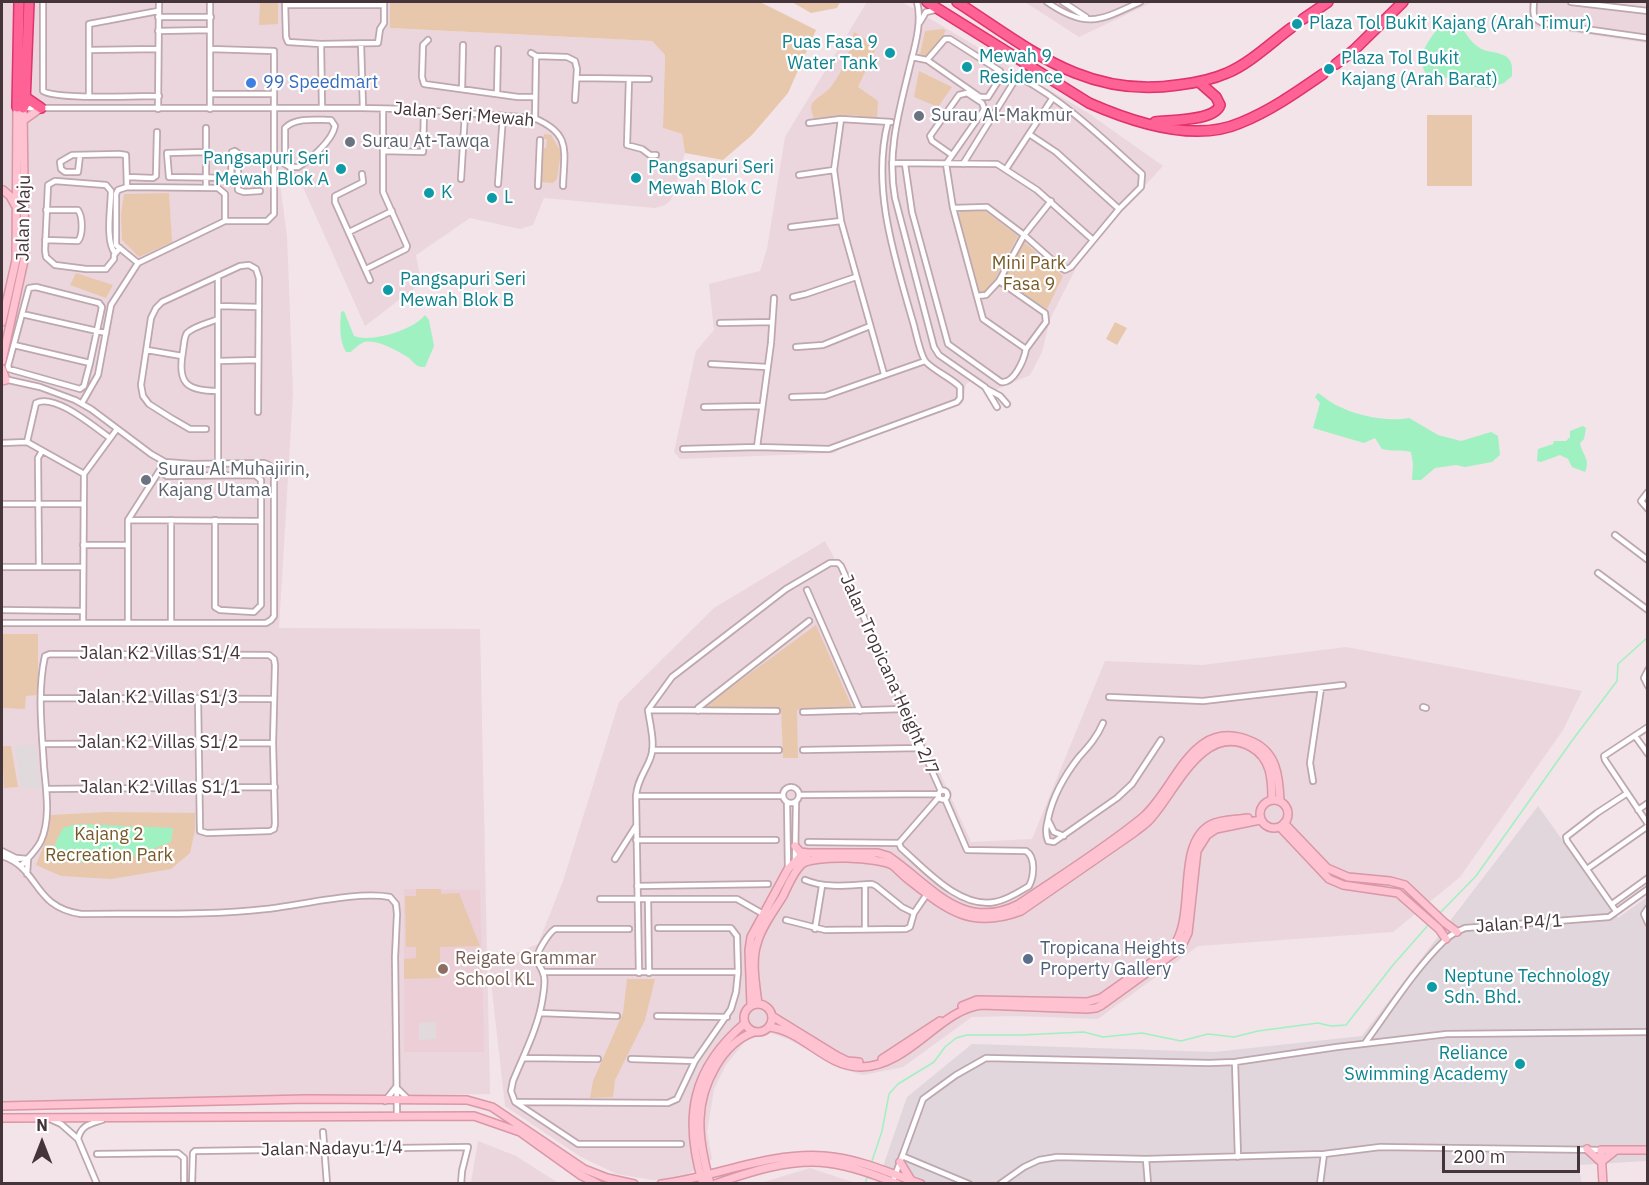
<!DOCTYPE html>
<html>
<head>
<meta charset="utf-8">
<style>
  body { margin:0 }
  #map { position:relative; width:1649px; height:1185px; overflow:hidden; background:#f2e4e8; font-family:"IBM Plex Sans",sans-serif }
  canvas { display:block }
  .frame { position:absolute; inset:0; border:3px solid #45343a; pointer-events:none }
  .north { position:absolute; left:12px; top:1113px; width:60px; height:60px; -webkit-text-stroke:4px #fff; paint-order:stroke; rotate:0deg; font-size:16px; font-weight:700; line-height:24px; text-align:center; color:#45343a }
  .north::after { content:''; display:block; margin:auto; width:21px; height:27px; background:#45343a; clip-path:polygon(50% 0,100% 100%,50% 72%,0 100%) }
  .scale { position:absolute; left:1442px; top:1146px; width:138px; height:27px; box-sizing:border-box; border:3px solid #45343a; border-top:0; padding-left:8px; font-size:18px; line-height:21px; white-space:nowrap; color:#45343a; -webkit-text-stroke:4px #fff; paint-order:stroke }
</style>
</head>
<body>
<div id="map">
<canvas width="1649" height="1185"></canvas>
<div class="frame"></div>
<div class="north">N</div>
<div class="scale">200 m</div>
</div>
<script>
const g = document.querySelector('canvas').getContext('2d');
g.lineJoin = 'round';
function fill(path, color) { g.fillStyle = color; g.fill(path, 'evenodd'); }
function strokePath(path, color, width, dash) { g.strokeStyle = color; g.lineWidth = width; g.lineCap = dash ? 'butt' : 'round'; g.setLineDash(dash || []); g.stroke(path); }
function write(font, color, halo, rows, align = 'center') {
  g.font = font + ' "IBM Plex Sans",sans-serif'; g.lineWidth = 4.5; g.setLineDash([]); g.textBaseline = 'middle'; g.strokeStyle = halo; g.fillStyle = color; for (const [text, x, y, turn = 0] of rows) {
    g.save(); g.translate(x, y); g.rotate((+turn || 0) * Math.PI / 180); g.textAlign = isNaN(turn) ? turn : align; if (halo) g.strokeText(text, 0, 0); g.fillText(text, 0, 0); g.restore();
  }
}
const residential = new Path2D(`
  M2,2H390V28L652,41L665,55L663,128L682,134L685,153L671,200L665,205L655,208L544,198L533,225L520,229L470,218L416,255L421,283L365,326L298,176L279,177L287,236L293,393L279,628L480,629L490,1094L2,1101Z
  M867,2H902L1088,113L1163,166L1117,216L1077,266L1050,319L1042,352L1030,375L993,391L975,378L966,384L963,403L842,448L834,453L680,459L674,452L696,351L714,330L709,284L760,271L767,249L785,137Z
  M1025,2H1153L1079,37Z
  M1529,2H1647V43L1530,26Z
  M825,541L889,660L971,842L1032,839L1105,661L1202,665L1346,647L1582,691L1563,730L1460,877L1393,932L1198,946L1098,1019L1017,1016L972,1017L903,1067L863,1075L839,1068L790,1040L771,1033L746,1040L726,1065L714,1089L707,1132L712,1159L680,1179L652,1180L617,1174L581,1157L505,1106L489,964L538,944L563,881L619,702L714,608Z
  M478,1141L516,1156L558,1183H471Z
  M810,1168L855,1183H761Z`);
const industrial = new Path2D(`
  M1538,806L1618,918L1647,897V1161L1578,1165L1582,1184H877L907,1097L972,1044L1215,1052L1362,1036Z`);
const education = new Path2D(`
  M404,889L480,890L484,1052H404Z`);
const green = new Path2D(`
  M260,2H278V24L259,25Z
  M390,2H760L816,30L788,93L752,135L723,160L685,153L682,134L663,128L665,55L652,41L390,28Z
  M792,2H840L837,8L811,13Z
  M943,29L946,30L930,59L920,54L925,31Z
  M854,32L877,46L858,87L878,101L877,118L852,115L814,118C812,113 810,109 812,104C816,97 825,94 830,88C843,72 850,51 854,32Z
  M919,71L952,87L938,107L914,97Z
  M1427,115H1472V186H1427Z
  M544,134L551,135L561,152L557,179L553,183L540,182L544,148H546L547,140L543,138Z
  M169,193L172,242L139,257L122,240L121,214L124,194Z
  M961,211H985L1018,236L990,289L984,293L979,292L958,214Z
  M1023,241L1063,276L1047,309L1002,280Z
  M76,273L113,285L106,298L70,285Z
  M1115,322L1127,328L1117,345L1106,339Z
  M816,625L853,709L797,710L798,758H783L781,710H704V707Z
  M2,634H38V695L26,696L25,709L2,708Z
  M2,746H11L18,787L4,788Z
  M108,812L195,813V830L190,853L171,869L111,879L61,876L36,865L46,839L50,815Z
  M416,889H441V894L459,893L480,946L440,947V978L404,979V959L416,958V947H406L405,896H416Z
  M627,979H655L645,1020L615,1080L613,1097L590,1098L593,1081L623,1013Z`);
const parking = new Path2D(`
  M35,745L41,789L21,787L15,746Z
  M436,1022V1039L419,1040V1023Z`);
const water = new Path2D(`
  M1446,18C1466,25 1463,35 1477,46C1486,54 1499,50 1508,58C1513,63 1512,70 1512,76L1504,83L1488,88L1473,87L1453,78L1429,77C1410,57 1434,34 1446,18Z
  M344,311L354,336C371,343 414,330 425,315L429,320L434,346L425,367C415,368 413,360 406,356C396,350 373,337 362,343C358,345 354,349 351,352H346C339,341 340,324 341,312Z
  M1318,393C1324,397 1331,403 1338,406C1358,416 1387,422 1409,418L1438,435L1461,441L1491,432L1498,436L1500,455L1492,462L1465,467L1456,465L1435,468L1421,480H1412L1413,464L1411,452C1401,449 1394,452 1382,449L1375,438L1364,443L1313,428L1320,403L1315,397Z
  M1583,426L1586,428L1584,439L1580,443C1582,455 1591,459 1585,472L1572,467L1568,459L1560,455L1541,462L1537,461L1538,449L1553,444L1554,441H1566L1570,437V431Z
  M77,824L173,828L171,842C153,849 136,856 117,860C103,863 52,867 55,845C56,840 61,833 63,828Z`);
const stream = new Path2D(`
  M1440,913L1476,876L1571,742L1617,681L1618,664L1648,637
  M871,1164L882,1131L889,1094L898,1084L934,1062L945,1047L956,1038L967,1035H1021L1084,1032L1103,1037L1142,1033L1181,1041L1208,1034L1234,1037L1258,1031L1318,1023L1331,1026L1346,1025L1393,965L1430,923
  M865,1184L867,1177`);
const street = new Path2D(`
  M43,2V91C56,100 138,96 159,96
  M285,2L286,37L288,42L321,44L378,43L380,29L384,23V2
  M917,2C923,24 913,52 908,74C898,115 887,155 895,198L934,347L939,355L985,387L997,407
  M1047,2C1086,29 1099,21 1140,2
  M1063,2L1086,17
  M1534,2C1533,13 1532,19 1543,23L1648,38
  M1571,2L1648,11
  M285,5H384
  M158,17H211
  M920,22L926,12L935,10
  M158,31L210,30
  M428,40L423,45L422,77L424,84L518,97H535
  M321,44L322,108
  M361,44L363,108
  M90,50L158,49
  M531,53L536,56L535,119
  M536,56L567,57L575,61L577,69L575,100
  M912,57L927,60L980,97H988L1002,75L1000,71L950,39H945L927,60
  M577,78L649,79
  M629,79L627,145L642,149L650,155H656
  M462,89L463,45
  M210,94H273
  M497,94L498,49
  M89,96V24L158,11
  M23,108H363L406,109L534,118C572,134 564,151 563,186
  M158,109L159,2
  M210,109V2
  M841,119L834,170L841,221L884,374
  M331,120L335,126C332,141 311,159 298,167H290L285,164V128C296,117 317,120 331,120Z
  M809,123L841,119L891,122
  M206,128V188
  M1029,134L1056,152L1119,209
  M235,151L238,153V178
  M383,151L423,152L424,110
  M206,152L167,153L169,177L238,178V190L244,192L260,191
  M80,155L78,172H65L61,169L60,162L72,155L119,154L126,155L127,187
  M952,155L932,141L930,136L959,95L967,93L982,103L984,108L983,111L946,164L953,208L983,319L1026,349L1046,322L1045,313L999,281
  M892,163L997,164L1037,190L1093,240
  M905,164L912,212L948,344L1001,382C1014,384 1024,360 1026,349
  M1006,169L1052,99
  M362,174L363,182L335,196V202L370,280
  M799,175L834,170
  M127,177L153,178L156,176L157,132
  M231,178L232,152L235,151
  M461,179L465,113
  M498,184L503,116
  M538,186L540,140
  M953,208L987,207L1024,235L1060,267L1065,270L1071,267L1119,209L1141,187L1142,174C1104,140 1066,102 1021,78L1015,80L963,164
  M791,227L841,221
  M349,232L392,211
  M45,240L78,241C83,235 83,217 78,210H46
  M115,253C105,242 111,206 111,191L106,185L55,181L48,185L45,250L46,257L55,265L86,269H106L114,259V255L120,248
  M138,263L116,245V194L118,190L127,187L218,188L225,194V221
  M366,269L406,249L407,246L383,192V109
  M977,296L986,295L999,281L1024,235L1051,201
  M793,297L806,294L856,277
  M218,306L259,307
  M22,314L106,333
  M720,323L772,322
  M14,345L90,363L102,307L99,303L36,287L29,288L8,366L9,369L80,389L84,386L90,363
  M796,347L823,345L870,326
  M147,350L182,356
  M218,361L258,360
  M711,364L767,367
  M987,389L1000,396L1007,404
  M218,391C186,391 177,383 183,351C184,345 184,337 187,333C194,326 209,323 218,319
  M792,397L825,396L925,361
  M82,403L98,375L111,305L138,263L225,221H267L274,214V51L210,49
  M704,407L762,406
  M206,429H190L171,418L149,404L143,396L141,385L151,318L156,308L162,302L240,266L249,265L256,269L259,278L258,412
  M27,442L36,403C55,393 94,427 110,438
  M2,443L27,442L84,474
  M757,447L771,343L774,298
  M683,449L757,447L829,449L949,405L957,402L960,398V387C950,377 936,372 926,362C920,355 916,332 913,322C895,259 871,188 888,122
  M218,463V276
  M160,472L167,476L255,475L261,480V605L254,612L220,610L215,607V520
  M1648,492L1641,501L1648,509
  M2,504H83
  M128,520L260,521
  M171,520V623
  M1615,535L1648,560
  M83,545H128
  M2,567H83
  M39,567L38,458L42,451
  M1598,573L1648,610
  M807,590L860,711
  M2,610L83,611
  M2,623H266L271,620L274,616V482C274,472 275,466 264,463L192,464L165,462L151,454L91,409L75,400L40,387L4,379
  M83,623L84,474L117,429
  M128,623V520L165,462
  M1648,670L1644,678L1648,686
  M1109,697L1203,701L1343,685
  M42,698L274,699
  M1423,707L1426,708
  M648,710L777,711
  M698,711V708L809,621
  M803,712L903,709
  M1103,723C1097,737 1089,746 1079,757C1064,776 1053,795 1048,819C1046,827 1045,833 1048,841L1054,842L1117,798L1132,784L1161,740
  M1648,727L1604,756L1605,760L1648,824
  M1635,736L1648,754
  M43,744L273,743
  M652,750H779
  M803,750L921,748
  M1313,781L1310,763L1321,688
  M783 795a8 8 0 1 1 16 0a8 8 0 1 1-16 0Z
  M46,789L275,787
  M938.5 795a4.5 4.5 0 1 1 9 0a4.5 4.5 0 1 1-9 0Z
  M799,795L938,794
  M636,796H783
  M939,797L899,843L901,848C926,870 960,909 995,902C1007,900 1019,892 1029,886C1034,877 1036,857 1026,851L967,850L945,799
  M787,803L788,869
  M1638,810L1648,803
  M1048,820L1054,832L1064,836
  M636,840H776
  M808,842L899,843
  M2,851L18,859
  M2,856C40,868 32,907 81,914C143,913 205,916 266,909C303,905 356,891 390,897L396,904L397,914L395,957L397,1117
  M17,858L28,859L27,874
  M615,859L636,826
  M795,862L796,802
  M21,866C28,858 36,851 41,841C51,819 46,790 44,767C42,732 37,691 45,656L50,654L269,655L274,659L275,665L273,743L275,824L274,829L270,831L207,833L200,831L198,698
  M1587,869L1648,826
  M805,880C827,889 849,885 872,884L876,886L902,907L914,913
  M865,885V929
  M637,886L768,884
  M600,899H737L765,915
  M648,899L649,973
  M1612,904L1648,878
  M1648,908L1644,914L1648,923
  M1616,911L1567,841L1566,837L1597,813L1626,794
  M786,920L825,930L906,929L910,927L914,913L927,894
  M629,929H555C549,933 536,952 537,960C538,965 542,968 543,973C546,979 544,990 543,996C539,1026 524,1054 513,1081L511,1091L515,1102L578,1144H681
  M815,929L822,886
  M543,972H738
  M639,973L636,796C637,781 645,772 650,759C656,745 650,725 648,710L672,677L786,589L830,563H838L841,566L941,791
  M540,1013L617,1016
  M657,1016L727,1017
  M1365,1043C1390,1009 1414,970 1445,940C1451,934 1458,931 1465,928L1609,917L1648,889
  M523,1058L598,1059
  M631,1059L695,1061
  M1235,1062L1238,1157
  M396,1087L409,1100
  M385,1101L396,1087
  M518,1102L668,1103L677,1099L695,1061L731,1009L736,992L738,972L737,936L731,928H658
  M50,1119L61,1124L78,1139L97,1184
  M323,1132L327,1184
  M78,1139C81,1125 90,1124 102,1120
  M97,1154L178,1153L184,1158V1184
  M902,1156L969,1184
  M1146,1159L1148,1184
  M192,1184L193,1153L195,1151L468,1147L462,1171L461,1184
  M892,1184L923,1099L956,1075L986,1058L1209,1063L1235,1062L1337,1047L1447,1034L1648,1032
  M1000,1184L1024,1167L1039,1160L1057,1157L1146,1159L1324,1154L1380,1147L1601,1150
  M1320,1184L1324,1154`);
const secondary = new Path2D(`
  M24,120L41,108
  M3,190L10,196L15,205
  M2,322L16,260L17,107
  M2,361L25,256L23,108
  M2,369L6,380L2,381
  M1260 814a14 14 0 1 1 28 0a14 14 0 1 1-28 0Z
  M1284,823L1327,868L1348,877L1390,881L1405,885L1445,923L1457,932
  M1280,827L1329,879L1343,885L1398,893L1439,929L1446,939
  M795,846L800,852L808,853
  M744 1018a14 14 0 1 1 28 0a14 14 0 1 1-28 0Z
  M758,1004C756,986 751,962 757,944C761,927 774,911 783,896C788,886 793,872 802,864C813,855 879,857 892,865C898,869 903,876 909,880C947,910 971,930 1021,911L1135,832C1141,827 1148,823 1152,817C1176,790 1204,721 1251,747C1271,758 1272,779 1272,799
  M751,1006L749,950L751,937L788,869L799,858L810,853H878L888,856C931,885 962,933 1019,904C1060,876 1104,849 1143,817C1177,788 1192,714 1253,742C1277,753 1279,777 1280,801
  M962,1006L977,1000L1087,1002L1101,998L1173,947C1197,916 1175,845 1210,825C1221,819 1236,820 1248,818
  M772,1016L837,1056L847,1061L859,1062
  M769,1027C804,1031 825,1067 861,1067C910,1066 940,1009 982,1005L1087,1009L1096,1008L1102,1005L1181,948L1188,933L1197,851L1207,835L1216,829L1260,820
  M882,1059L940,1021
  M2,1106L305,1099L467,1100L492,1107L584,1169L607,1178L634,1184
  M2,1118L474,1116L520,1132L580,1175L598,1184
  M1587,1149L1601,1162L1616,1150
  M900,1162L911,1180
  M661,1184C716,1177 768,1152 824,1156C856,1158 890,1173 921,1184
  M703,1184C683,1118 691,1069 745,1023
  M710,1184C705,1164 699,1140 700,1119C701,1085 722,1043 754,1032
  M715,1184C749,1172 791,1158 828,1163C852,1166 875,1175 898,1184
  M1603,1184L1601,1150H1648`);
const highway = new Path2D(`
  M927,2L1089,103C1132,122 1194,143 1240,123C1270,111 1297,92 1323,74
  M957,2C1030,49 1086,99 1178,85C1195,83 1211,80 1227,73C1249,64 1272,42 1291,28
  M1303,19L1328,2
  M1336,64L1354,50L1403,2
  M25,97L41,108
  M17,107L19,2
  M23,108L25,104L29,2
  M1155,122C1171,120 1215,121 1220,105L1216,97L1199,82`);
const markers = [
  [1297,24,6,"#0f9aa8"],
  [890,53,6,"#0f9aa8"],
  [967,67,6,"#0f9aa8"],
  [1329,69,6,"#0f9aa8"],
  [251,83,6,"#3f7fe0"],
  [919,116,6,"#6b7280"],
  [350,142,6,"#6b7280"],
  [341,169,6,"#0f9aa8"],
  [636,178,6,"#0f9aa8"],
  [429,193,6,"#0f9aa8"],
  [492,198,6,"#0f9aa8"],
  [388,290,6,"#0f9aa8"],
  [146,480,6,"#6b7280"],
  [1028,959,6,"#5c6f8a"],
  [443,969,6,"#8d6e63"],
  [1432,987,6,"#0f9aa8"],
  [1520,1064,6,"#0f9aa8"]
];
const cultureNames = [
  ["Plaza Tol Bukit Kajang (Arah Timur)",1309,24],
  ["Puas Fasa 9",878,43,"right"],
  ["Water Tank",878,64,"right"],
  ["Mewah 9",979,57],
  ["Residence",979,78],
  ["Plaza Tol Bukit",1341,59],
  ["Kajang (Arah Barat)",1341,80],
  ["Pangsapuri Seri",329,159,"right"],
  ["Mewah Blok A",329,180,"right"],
  ["Pangsapuri Seri",648,168],
  ["Mewah Blok C",648,189],
  ["K",441,193],
  ["L",504,198],
  ["Pangsapuri Seri",400,280],
  ["Mewah Blok B",400,301],
  ["Neptune Technology",1444,977],
  ["Sdn. Bhd.",1444,998],
  ["Reliance",1508,1054,"right"],
  ["Swimming Academy",1508,1075,"right"]
];
const shopNames = [
  ["99 Speedmart",263,83]
];
const streetNames = [
  ["Jalan Seri Mewah",464,115,5],
  ["Jalan Maju",24,218,-89],
  ["Jalan K2 Villas S1/4",160,654],
  ["Jalan Tropicana Height 2/7",889,675,66],
  ["Jalan K2 Villas S1/3",158,698],
  ["Jalan K2 Villas S1/2",158,743],
  ["Jalan K2 Villas S1/1",160,788],
  ["Jalan P4/1",1519,924,-4],
  ["Jalan Nadayu 1/4",332,1149,-1]
];
const worshipNames = [
  ["Surau Al-Makmur",931,116],
  ["Surau At-Tawqa",362,142],
  ["Surau Al Muhajirin,",158,470],
  ["Kajang Utama",158,491]
];
const parkNames = [
  ["Mini Park",1029,264],
  ["Fasa 9",1029,285],
  ["Kajang 2",109,835],
  ["Recreation Park",109,856]
];
const serviceNames = [
  ["Tropicana Heights",1040,949],
  ["Property Gallery",1040,970]
];
const educationNames = [
  ["Reigate Grammar",455,959],
  ["School KL",455,980]
];
fill(residential, '#ead6dc');
fill(industrial, '#e1d6db');
fill(education, '#ecced6');
fill(green, '#e8c8ac');
fill(parking, '#e0dadc');
fill(water, '#9ff1c2');
strokePath(stream, '#9ff1c2', 1.5);
strokePath(street, '#bea7af', 8);
strokePath(secondary, '#d997a7', 10);
strokePath(highway, '#df326f', 12);
strokePath(street, '#fff', 4.5);
strokePath(secondary, '#ffc2d0', 7);
strokePath(highway, '#ff6395', 9);
for (const [x, y, r, color] of markers) { const dot = new Path2D(); dot.arc(x, y, r, 0, 2 * Math.PI); g.fillStyle = color; g.fill(dot); strokePath(dot, '#fff', 2); }
write('18px', '#0d838f', '#fff', cultureNames, 'left');
write('18px', '#366cbe', '#fff', shopNames, 'left');
write('18px', '#45343a', '#fff', streetNames);
write('18px', '#5b616d', '#fff', worshipNames, 'left');
write('18px', '#775a27', '#fff', parkNames);
write('18px', '#4e5e75', '#fff', serviceNames, 'left');
write('18px', '#785e54', '#fff', educationNames, 'left');
</script>
</body>
</html>
